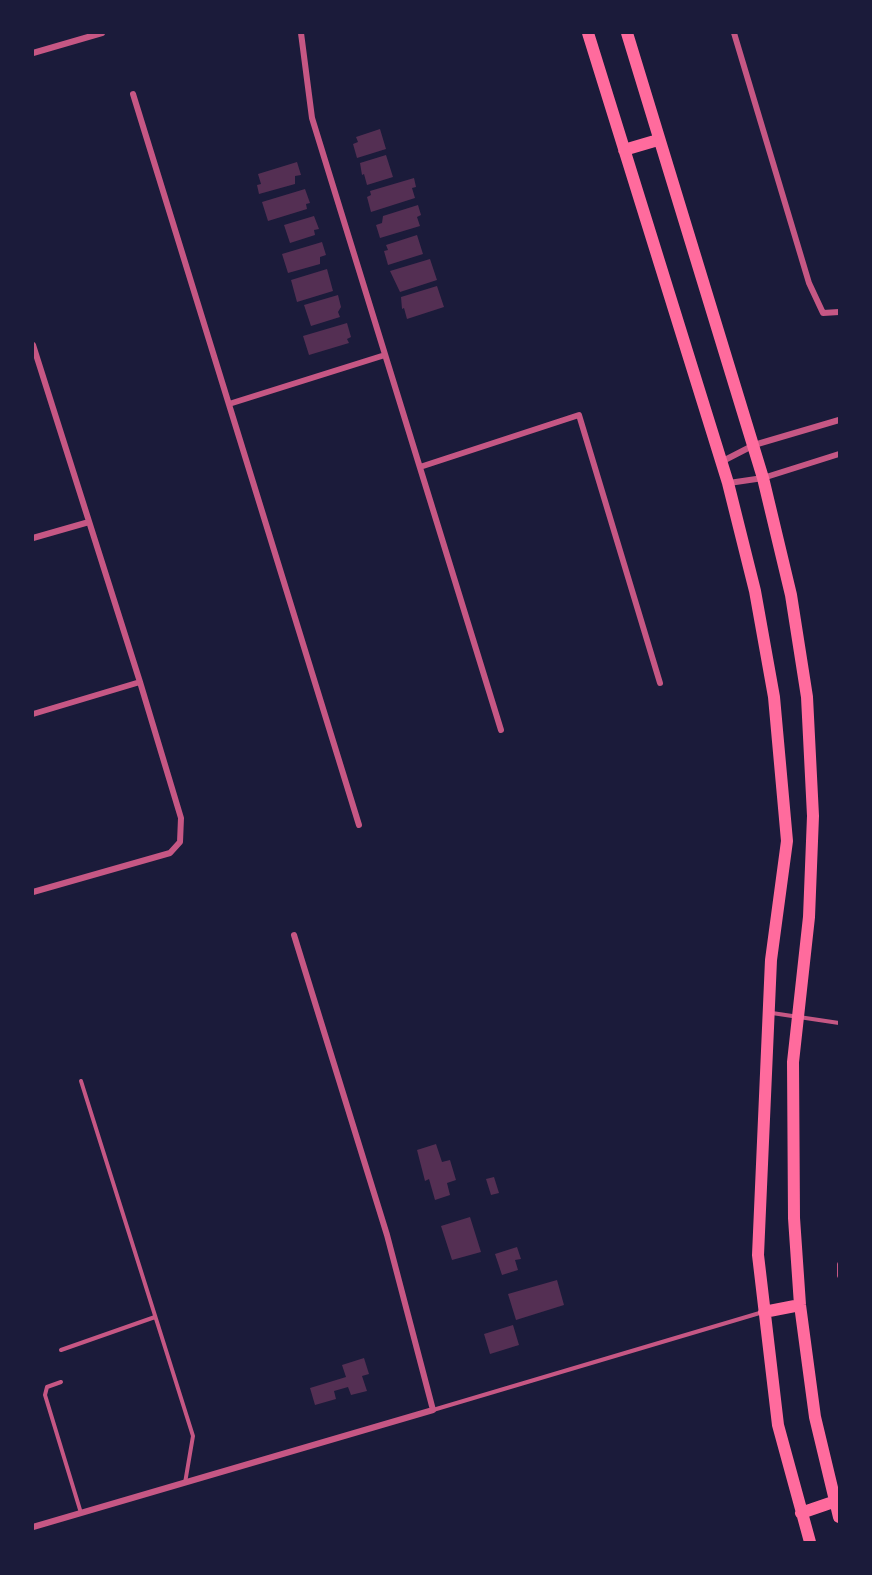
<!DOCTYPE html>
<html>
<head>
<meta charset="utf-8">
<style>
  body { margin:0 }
  #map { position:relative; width:872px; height:1575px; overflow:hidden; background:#1b1b3a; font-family:"Noto Serif",serif }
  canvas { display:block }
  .frame { position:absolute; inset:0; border:34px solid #1b1b3a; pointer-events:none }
</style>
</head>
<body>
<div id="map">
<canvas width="872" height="1575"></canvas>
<div class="frame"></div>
</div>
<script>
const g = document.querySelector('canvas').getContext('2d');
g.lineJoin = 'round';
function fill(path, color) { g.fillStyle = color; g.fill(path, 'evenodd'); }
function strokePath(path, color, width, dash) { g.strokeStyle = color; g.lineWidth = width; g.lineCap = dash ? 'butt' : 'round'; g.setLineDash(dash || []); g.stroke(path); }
const building = new Path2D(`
  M380,129L386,149L357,158L353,144L358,142L356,137Z
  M386,155L393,177L367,185L364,174L362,175L360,163Z
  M297,162L301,175L295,176V184L259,194L257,185L261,184L258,174Z
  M414,178L416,187L412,188L415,198L371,212L367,197L371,195L370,191Z
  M305,189L310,203L306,204L307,209L268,221L262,202Z
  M418,205L421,215L417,217L420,226L380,238L376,225L382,223L383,216Z
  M314,216L319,229L314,230L315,235L290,243L284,225Z
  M417,235L423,254L388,265L384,251L388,250L386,245Z
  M322,242L326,255L320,257V264L288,273L282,254Z
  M430,259L437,280L400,292L390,271Z
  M327,269L333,291L297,302L291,280Z
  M437,286L444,307L407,319L404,308L402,309L401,297Z
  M338,295L341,307L338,312L340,317L311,326L304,305Z
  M347,323L351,337L347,339L349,343L309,355L303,336Z
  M436,1144L442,1162L450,1160L456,1180L447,1183L450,1195L435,1200L429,1179L425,1181L417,1150Z
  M494,1177L499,1193L491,1195L486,1179Z
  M470,1217L481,1252L452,1260L441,1226Z
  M517,1247L521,1259L515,1260L518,1270L502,1275L495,1254Z
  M557,1280L564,1305L516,1320L508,1294Z
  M513,1325L519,1345L490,1354L484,1334Z
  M364,1358L369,1374L362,1376L367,1391L351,1395L348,1387L334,1391L336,1399L315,1405L310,1388L346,1377L342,1365Z`);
const service = new Path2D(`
  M772,1013L839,1023
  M81,1081L193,1436L185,1483
  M839,1264V1276
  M61,1350L155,1317
  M61,1382L47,1387L45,1395L81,1513
  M433,1410L763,1312`);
const minor = new Path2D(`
  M301,33L312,118L501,730
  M734,33L809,283L823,313L839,312
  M33,53L102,33
  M133,94L359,825
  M33,345L140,682L181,818L180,842L170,853L33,892
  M229,404L385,355
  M721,462L754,445L839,420
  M420,467L579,415L660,683
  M729,483L763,478L839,454
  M33,538L89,522
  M33,714L140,682
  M33,1527L433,1410L387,1235L294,935`);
const secondary = new Path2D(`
  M588,33L728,483L755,591L774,697L787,841L771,960L758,1255L778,1425L810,1542
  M627,33L763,478L791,595L807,697L813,816L809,917L793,1062L794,1218L800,1305L815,1417L839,1517
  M624,150L658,140
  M764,1312L800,1305
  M801,1513L836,1501`);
fill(building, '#542f53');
strokePath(service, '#c65784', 4);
strokePath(minor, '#c65784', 6);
strokePath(secondary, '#ff6b9d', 12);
</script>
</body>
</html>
